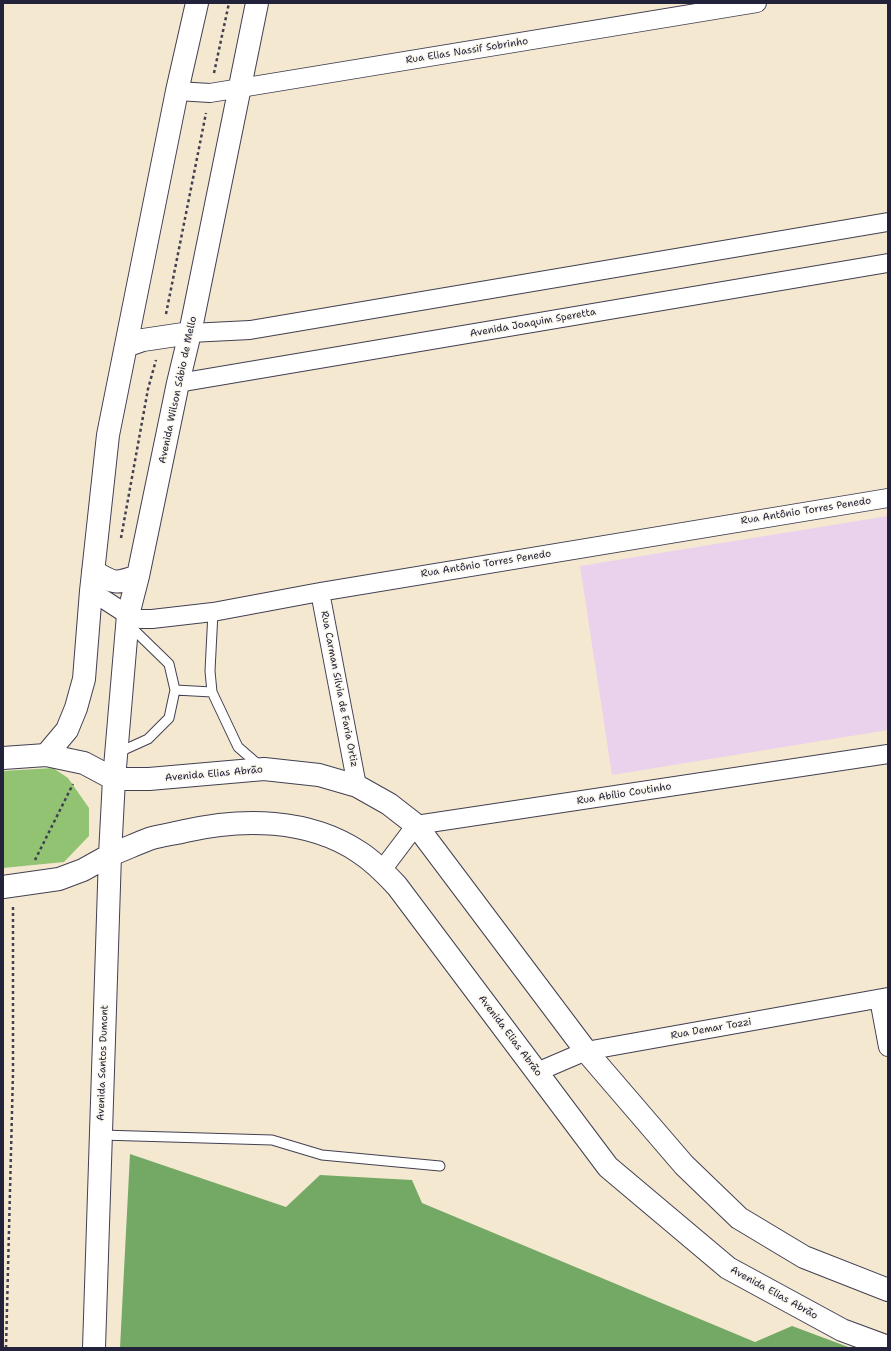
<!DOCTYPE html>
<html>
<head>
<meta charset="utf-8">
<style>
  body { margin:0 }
  #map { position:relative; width:891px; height:1351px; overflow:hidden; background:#f5e8d1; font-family:"Shantell Sans",sans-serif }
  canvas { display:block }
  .frame { position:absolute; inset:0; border:4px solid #22223b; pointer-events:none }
</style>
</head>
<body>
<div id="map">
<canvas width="891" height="1351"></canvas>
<div class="frame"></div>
</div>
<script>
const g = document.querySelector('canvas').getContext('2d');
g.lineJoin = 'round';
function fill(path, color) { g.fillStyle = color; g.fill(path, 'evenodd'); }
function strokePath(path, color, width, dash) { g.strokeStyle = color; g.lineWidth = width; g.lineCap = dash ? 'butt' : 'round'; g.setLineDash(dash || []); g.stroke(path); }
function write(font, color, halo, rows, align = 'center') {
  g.font = font + ' "Shantell Sans",sans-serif'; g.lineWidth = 3; g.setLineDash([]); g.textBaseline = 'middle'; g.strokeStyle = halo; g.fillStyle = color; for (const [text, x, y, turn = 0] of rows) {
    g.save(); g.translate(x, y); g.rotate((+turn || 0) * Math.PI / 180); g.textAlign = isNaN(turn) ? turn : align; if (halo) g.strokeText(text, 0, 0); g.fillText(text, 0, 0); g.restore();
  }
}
const built = new Path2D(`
  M888,516V730L612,775L580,566Z`);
const green = new Path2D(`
  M53,768L68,778L89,808V836L64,862L3,868V771Z`);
const forest = new Path2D(`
  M130,1154L286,1207L320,1175L412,1180L422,1203L755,1342L792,1326L851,1348H120Z`);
const path = new Path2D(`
  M214,73L229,3
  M166,314L206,113
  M121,538L148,389L156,360
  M35,860L73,784
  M6,1348L13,1073V907`);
const service = new Path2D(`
  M213,612L210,671L212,692L238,747L261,767
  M175,690L212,692
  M117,753L148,739L169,718L175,690L169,664L129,625
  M101,1135L272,1140L322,1155L440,1166`);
const minor = new Path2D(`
  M177,91L210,93L757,3
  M190,333L250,330L888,222
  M178,383L888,263
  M91,591L128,615L140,619H152L213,612L320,592L888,498
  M320,592L357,786
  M382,870L416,825L888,754
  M879,999L888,1047
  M537,1072L586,1051L888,997`);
const tertiary = new Path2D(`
  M114,779H149L264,769L319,775L357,786L389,804L416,825L586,1051L684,1165L739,1218L804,1257L888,1290
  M110,855C123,850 136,844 149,839C161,835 173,834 185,831C242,818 308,818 359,852C373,861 385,873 397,886L608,1167L728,1268L842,1330L888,1347`);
const secondary = new Path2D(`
  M126,346L143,340L190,333
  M93,571C115,584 114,584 138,576
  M46,755L67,730L76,708L84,679L91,591L108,435L177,91L197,3
  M114,779L128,615L138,576L178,383L190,333L257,3`);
const primary = new Path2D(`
  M3,758L46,755L84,763L114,779L110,855L94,1348
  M3,887L59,879L83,870L110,855`);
const streetNames = [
  ["Rua Elias Nassif Sobrinho",467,51,-9],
  ["Avenida Joaquim Speretta",533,323,-10],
  ["Avenida Wilson Sábio de Mello",178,390,-78],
  ["Rua Antônio Torres Penedo",806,511,-9],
  ["Rua Antônio Torres Penedo",486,564,-9],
  ["Rua Carman Silvia de Faria Ortiz",339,689,79],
  ["Avenida Elias Abrão",214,774,-5],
  ["Rua Abílio Coutinho",624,794,-9],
  ["Rua Demar Tozzi",711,1029,-10],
  ["Avenida Elias Abrão",510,1036,53],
  ["Avenida Santos Dumont",103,1063,-88],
  ["Avenida Elias Abrão",774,1293,29]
];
fill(built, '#ead1ec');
fill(green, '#91c373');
fill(forest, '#74a965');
strokePath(service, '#424052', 11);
strokePath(minor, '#424052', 20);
strokePath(tertiary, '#424052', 24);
strokePath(secondary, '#424052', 24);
strokePath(primary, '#424052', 24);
strokePath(path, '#424052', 2.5, [3, 3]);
strokePath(service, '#fff', 9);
strokePath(minor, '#fff', 18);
strokePath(tertiary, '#fff', 22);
strokePath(secondary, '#fff', 22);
strokePath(primary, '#fff', 22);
write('10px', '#22223b', '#fbf7ec', streetNames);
</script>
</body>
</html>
